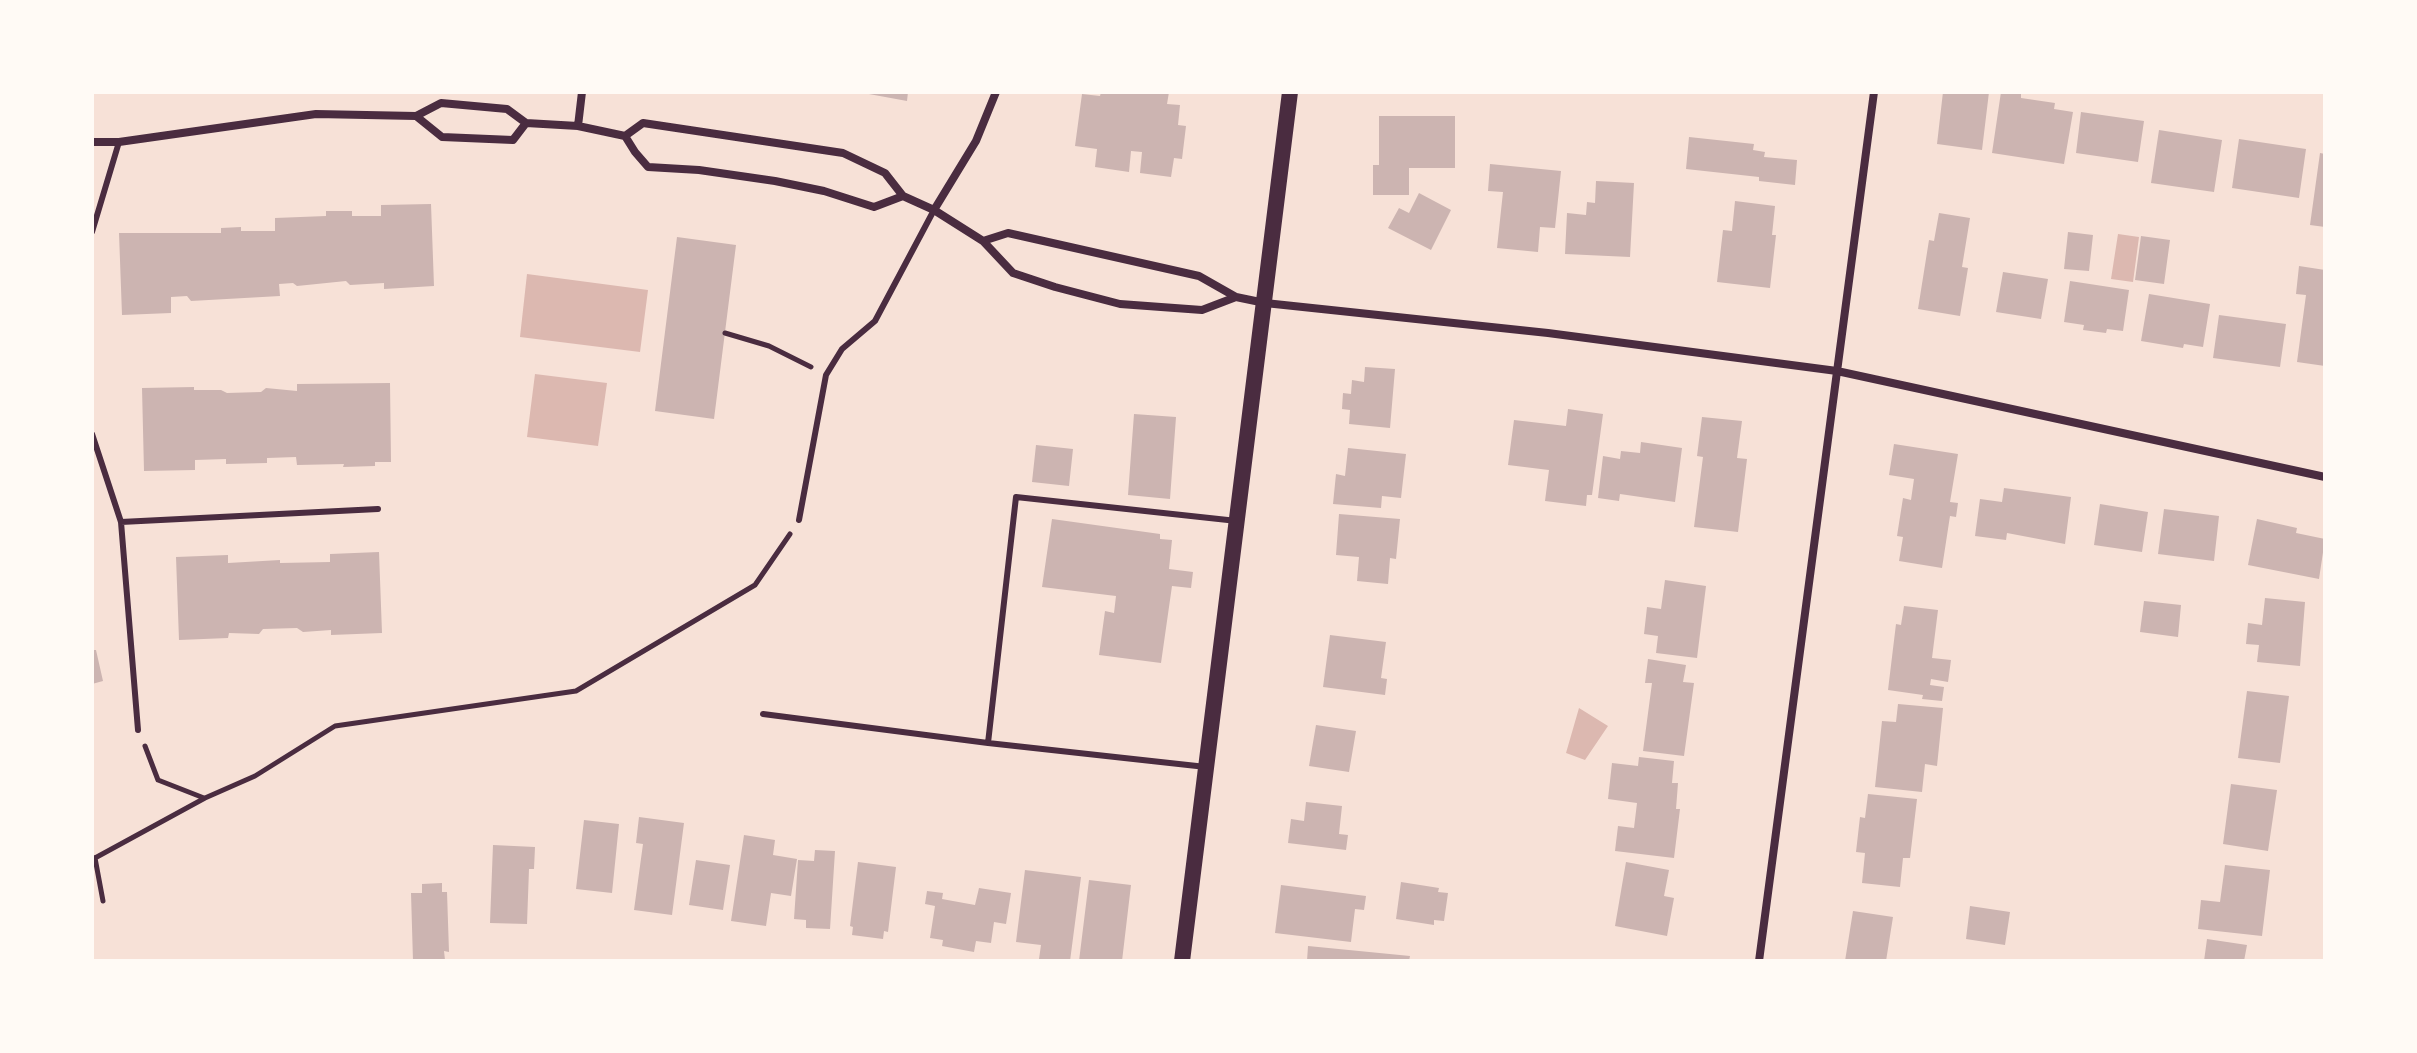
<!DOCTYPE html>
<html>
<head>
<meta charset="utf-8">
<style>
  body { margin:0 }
  #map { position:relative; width:2417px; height:1053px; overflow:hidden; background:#f7e1d7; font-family:"IBM Plex Sans",sans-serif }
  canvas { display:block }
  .frame { position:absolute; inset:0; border:94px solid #fffaf5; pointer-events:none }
</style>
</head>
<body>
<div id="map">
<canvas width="2417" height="1053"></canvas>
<div class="frame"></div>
</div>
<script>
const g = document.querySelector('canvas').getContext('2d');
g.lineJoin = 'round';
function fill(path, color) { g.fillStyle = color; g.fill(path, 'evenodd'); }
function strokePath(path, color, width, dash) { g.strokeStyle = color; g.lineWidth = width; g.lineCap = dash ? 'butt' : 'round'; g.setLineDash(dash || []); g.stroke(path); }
const water = new Path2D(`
  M2118,234L2139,237L2133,282L2111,279Z
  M527,274L648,290L640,352L520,337Z
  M535,374L607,383L598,446L527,437Z
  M1579,708L1608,726L1585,760L1566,753Z`);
const building = new Path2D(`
  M858,92H908L907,101Z
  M1101,92H1169L1167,104L1180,105L1178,125L1186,126L1182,159L1174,158L1171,177L1140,173L1142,152L1131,151L1129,172L1095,167L1097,149L1075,146L1082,94L1100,96Z
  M1943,92H1989L1982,150L1937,144Z
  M2001,92H2021V98L2055,103L2054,109L2073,112L2064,164L1992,153Z
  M2081,112L2144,121L2138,162L2076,153Z
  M1379,116H1455V168H1409V195H1373V165H1379Z
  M2159,130L2222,140L2214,192L2151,183Z
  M1689,137L1754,144L1753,150L1765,152L1764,157L1797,160L1795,185L1759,181V177L1686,169Z
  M2239,139L2306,149L2299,198L2232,188Z
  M2320,153L2325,154V227L2310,225Z
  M1490,164L1561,171L1555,228L1540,227L1538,252L1497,248L1503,192L1488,191Z
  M1596,181L1634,183L1630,257L1565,254L1567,213L1586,215L1587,202L1595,203Z
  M1419,193L1451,210L1431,250L1388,228L1399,208L1409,213Z
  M1735,201L1775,206L1772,235H1776L1770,288L1717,282L1723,230L1732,231Z
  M431,204L434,286L384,289V283L350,285L346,281L297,286L293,283L279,284L280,296L191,301L187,296L171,297V313L122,315L119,233H221V228L241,227V231H275V218L326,216V211H352V216H381V205Z
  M1939,213L1970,218L1962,267L1968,268L1960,316L1918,309L1929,240L1934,241Z
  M2068,232L2093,235L2089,271L2064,269Z
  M2141,236L2170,240L2164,284L2135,280Z
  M677,237L736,245L714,419L655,411Z
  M2299,266L2325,270V366L2297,362L2306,295L2296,294Z
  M2003,272L2048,279L2041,319L1996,312Z
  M2070,281L2129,290L2123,331L2107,329L2106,333L2083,330L2084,325L2064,322Z
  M2149,294L2210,304L2203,347L2184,344L2183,348L2141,341Z
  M2219,315L2286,324L2280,367L2213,358Z
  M1365,367L1395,369L1390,428L1349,424L1350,410L1342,409L1343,393L1351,394L1352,380L1364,382Z
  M390,383L391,462H375V466L343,467L344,464L297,465L296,457L267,458V463L226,464V459L195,460V470L144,471L142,388L194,387V390H221L227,393L261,392L266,388L297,391V384Z
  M1568,409L1603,414L1592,495H1587L1586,506L1545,501L1549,470L1508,465L1514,420L1566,426Z
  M1134,414L1176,417L1170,499L1128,495Z
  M1702,417L1742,421L1737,458L1747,459L1738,532L1694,527L1703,457L1697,456Z
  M1641,442L1682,448L1675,502L1620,494L1619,501L1598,498L1603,456L1620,459L1621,451L1640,453Z
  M1894,444L1958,454L1950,502L1958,503L1956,517L1950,516L1942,568L1899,561L1903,537L1897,536L1903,498L1911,500L1914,479L1889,475Z
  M1036,445L1073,449L1069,486L1032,482Z
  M1348,448L1406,454L1401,498L1382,496L1381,508L1333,504L1336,474L1345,476Z
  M2004,488L2071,497L2065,544L2007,533L2006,540L1975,536L1980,499L2002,502Z
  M2100,504L2148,512L2142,552L2094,545Z
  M2164,509L2219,516L2214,561L2158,554Z
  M1339,514L1400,519L1396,559L1390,558L1388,584L1357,581L1359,557L1336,555Z
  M1052,519L1160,534V539L1172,540L1169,569L1193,572L1191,588L1172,586L1161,663L1099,655L1105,611L1114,613L1116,596L1042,587Z
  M2257,519L2297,528L2296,533L2325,539L2319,579L2248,565Z
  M379,552L382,633L331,635V630L303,632L297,628L263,629L259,634L229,633L228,638L179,640L176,557L228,555V563L280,560V563L330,562V554Z
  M1665,580L1706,586L1697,658L1656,653L1658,636L1644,634L1647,607L1661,609Z
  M2265,598L2305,602L2300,666L2257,662L2259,645L2246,644L2248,623L2262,625Z
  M2144,601L2181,605L2178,637L2140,632Z
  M1904,606L1938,610L1932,658L1951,660L1948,682L1931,679L1930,685L1944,687L1942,701L1922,699L1923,695L1888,690L1896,624L1901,625Z
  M1330,635L1386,642L1381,678L1387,679L1385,695L1323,687Z
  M92,650H96L103,681L92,684Z
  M1648,659L1686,665L1683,682L1694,683L1684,756L1643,751L1652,683H1645Z
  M2247,691L2289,696L2280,763L2238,758Z
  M1898,704L1943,708L1937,766L1925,764L1922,792L1875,787L1882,721L1896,722Z
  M1316,725L1356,731L1349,772L1309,766Z
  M1639,757L1674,761L1672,783H1678L1676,809H1680L1674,858L1615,851L1618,826L1634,828L1637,803L1608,799L1612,763L1638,766Z
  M2231,784L2277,790L2268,851L2223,844Z
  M1868,794L1917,799L1910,858H1903L1900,887L1862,883L1865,853L1856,852L1860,817L1865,818Z
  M1306,802L1342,806L1339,834L1348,835L1346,850L1288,843L1291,819L1304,821Z
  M639,817L684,823L672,915L634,910L643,844L636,843Z
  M584,820L619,824L612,893L576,889Z
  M744,835L775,840L773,855L797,859L791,896L771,893L766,926L731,921Z
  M493,845L535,847L534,869H529L527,924L490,923Z
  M815,850L835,851L830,929L806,928V920L794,919L798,860L814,861Z
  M696,860L730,865L723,910L689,905Z
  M858,862L896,867L888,932L884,931L883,939L852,935L853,927L850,926Z
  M1626,862L1669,870L1664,896L1674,898L1667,936L1615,926Z
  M2225,865L2270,870L2262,936L2198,929L2201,900L2220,902Z
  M1025,870L1081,877L1070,961L1039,959L1041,945L1016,942Z
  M1089,880L1131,885L1122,961H1079Z
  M1401,882L1439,888L1438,892L1448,893L1444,921L1434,920V925L1396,919Z
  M442,883V892H447L449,952L444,951L445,960L413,961L411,893H422V884Z
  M1281,885L1366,896L1364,910L1355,909L1351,942L1275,933Z
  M979,888L1011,893L1006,924L994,922L991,943L976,941L974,952L942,946L943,940L930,938L935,906L925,904L927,891L943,893L942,899L975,905Z
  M1970,906L2010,912L2005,945L1966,939Z
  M1853,911L1893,917L1886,961H1845Z
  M2207,939L2247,945L2244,961H2204Z
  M1308,946L1410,956L1409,961H1307Z`);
const path = new Path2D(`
  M725,333L769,346L811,367
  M145,746L158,780L204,798
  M92,857L95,858L205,798L255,776L335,726L576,691L755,585L790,534
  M95,858L103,901`);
const service = new Path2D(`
  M92,232L119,142
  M92,434L121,522L138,730
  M799,520L826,375L842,349L875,321L934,210
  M121,522L378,509
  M763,714L988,743
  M1206,767L988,743L1016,497L1237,521`);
const minor = new Path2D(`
  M416,116L442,137L513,140L526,123
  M578,126L582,92
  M625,136L643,123L843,153L885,173L903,196L934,210L983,241L1013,273L1055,287L1120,304L1202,310L1236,297
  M92,142H119L316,114L416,116L441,103L507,109L526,123L578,126L625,136L635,152L648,167L699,170L775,181L824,191L874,207L903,196
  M934,210L976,141L996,92
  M983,241L1008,233L1199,276L1236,297L1265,303L1548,333L1837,371L2325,477
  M1759,961L1874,92`);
const secondary = new Path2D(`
  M1182,961L1290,92`);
fill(water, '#dcb8b0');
fill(building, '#ccb4b1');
strokePath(path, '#4a2c40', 5);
strokePath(service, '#4a2c40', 6);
strokePath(minor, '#4a2c40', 8);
strokePath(secondary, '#4a2c40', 16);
</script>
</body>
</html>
